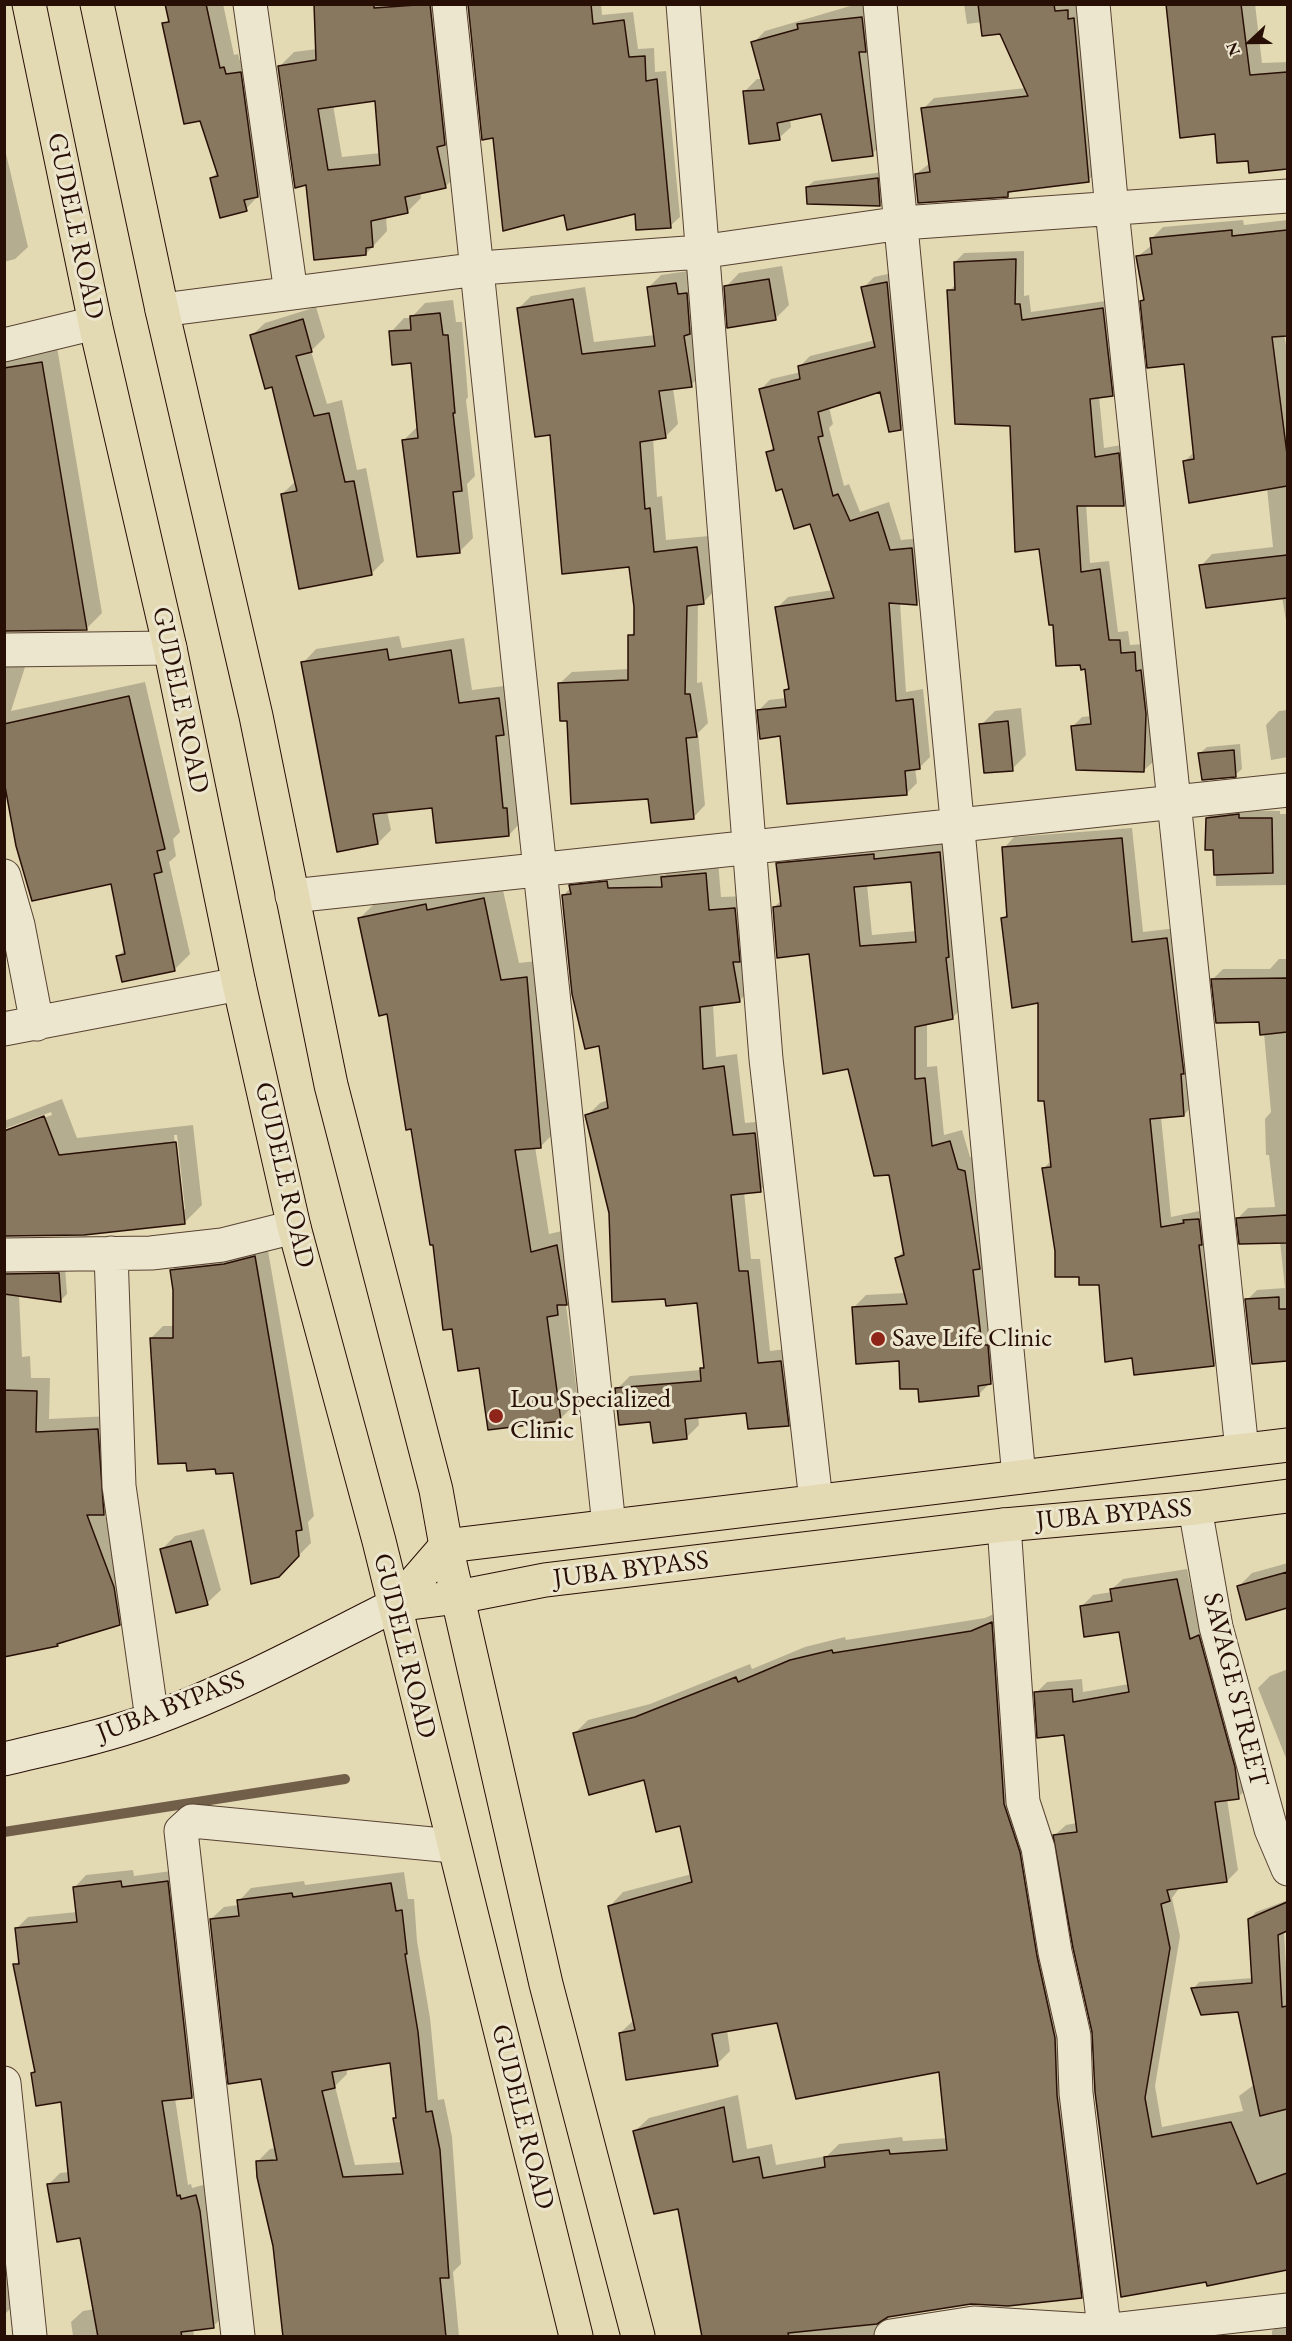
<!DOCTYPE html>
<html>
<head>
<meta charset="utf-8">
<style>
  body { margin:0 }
  #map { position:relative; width:1292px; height:2341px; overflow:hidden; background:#e3d9b3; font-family:"EB Garamond",serif }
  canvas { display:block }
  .frame { position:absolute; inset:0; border:6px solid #280f06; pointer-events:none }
  .north { position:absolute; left:1220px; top:12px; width:60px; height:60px; -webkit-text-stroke:4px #ede6ce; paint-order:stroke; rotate:248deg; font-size:16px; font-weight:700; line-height:24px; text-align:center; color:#280f06 }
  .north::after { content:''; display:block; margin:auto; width:21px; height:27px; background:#280f06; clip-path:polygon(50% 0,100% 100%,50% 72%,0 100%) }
</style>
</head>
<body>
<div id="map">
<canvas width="1292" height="2341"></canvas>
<div class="frame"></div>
<div class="north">N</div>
</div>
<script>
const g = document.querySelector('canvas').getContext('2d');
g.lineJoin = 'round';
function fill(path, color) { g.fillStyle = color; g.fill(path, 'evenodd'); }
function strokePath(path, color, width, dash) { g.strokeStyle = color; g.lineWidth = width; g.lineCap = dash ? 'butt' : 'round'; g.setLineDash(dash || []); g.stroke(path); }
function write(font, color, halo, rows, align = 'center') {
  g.font = font + ' "EB Garamond",serif'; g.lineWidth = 6; g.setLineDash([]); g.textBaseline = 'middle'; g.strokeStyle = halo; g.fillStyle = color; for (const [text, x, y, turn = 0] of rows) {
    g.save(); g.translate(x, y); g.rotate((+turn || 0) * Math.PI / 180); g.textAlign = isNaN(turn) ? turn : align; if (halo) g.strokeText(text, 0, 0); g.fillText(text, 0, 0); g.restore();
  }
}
const shadow = new Path2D(`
  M167,4H223L234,55L238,54L240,61L255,59L272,181L246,209L211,178L218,172L201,119L164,24L170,18Z
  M316,4H446L459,173L445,187L420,192L421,198L407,212L386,217L387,231L366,254L308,183L279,67L294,52L317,49ZM376,99L381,153L342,157L333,105Z
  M475,4H601L602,15L633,12L638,49L654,48L655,72L666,71L680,217L670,226L636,213H565L495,136Z
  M857,4H872L884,142L872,154L823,112L790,119L791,127L779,138L745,91L757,79H762L753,43L765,31Z
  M964,4H1084L1099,170L1088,180L1013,190L1008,195L916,174L930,163L923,109L934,98L1026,88L1001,33L982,22L967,24Z
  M1167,4H1255L1262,63L1288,62V168L1251,171L1250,160L1216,132Z
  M4,145L28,247L15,259L4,262Z
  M884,172L886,198L880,204L807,187L814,181Z
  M1243,220L1244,225L1288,220V334H1284L1288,356V632L1282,597L1201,566L1212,554L1273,547L1267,488L1184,462L1195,451L1185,363L1142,301L1145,298L1137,257L1152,245L1151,239L1163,227Z
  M1024,251V296L1029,295L1031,312L1112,300L1121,385L1112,395L1099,396L1104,448L1127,444L1133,495L1124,505L1086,504L1090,563L1109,561L1118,632L1128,631L1130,645L1144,644L1155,704L1153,762L1143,771L1073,726L1082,717L1092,716L1086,668L1055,623L1011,424L949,291L956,284L955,262L964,253Z
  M782,266L789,305L775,319L726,287L739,273Z
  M688,271L703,373L691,385L673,388L678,424L666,436L653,438L657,497L662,496L666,540L709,536L715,590L703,603H698L697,683L702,682L708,723L698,733L705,805L693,818L649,798L568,719L559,684L572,672L629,669L630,636L635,631L631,565L551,434L519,308L531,296L585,287L594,342L655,335L648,288L661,275Z
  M897,272L911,418L901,428L881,390L829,407L833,424L829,428L844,486L849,484L860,512L889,502L901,540L922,538L927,593L916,604L900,603L906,692L923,689L930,757L920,767L915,768L917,783L907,793L782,734L759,710L769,700L786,698V690L790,686L777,608L788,597L833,590L811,522L783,487L768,453L774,446L761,389L771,379L801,372L800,366L810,356L875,340L863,288L874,277Z
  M453,300L456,322H462L468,397L466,400L475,476L467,484L473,538L459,552L404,440L417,427L413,362L391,332L404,318H411L425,303Z
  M316,307L325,337L311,351L327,404L342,400L357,470L366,468L384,561L371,574L282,494L296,481L273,385L251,336L265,323Z
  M57,347L102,613L87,628L4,630V356Z
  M399,636L402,648L464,638L472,690L512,685L522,821L509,835L434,806L387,811L391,830L378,843L303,663L316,649Z
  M4,661L25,667L11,711L145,682L180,832L173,839L176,856L169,862L190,954L174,970L118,956L126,948L112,883L32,899L22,868L4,772Z
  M1021,708L1026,755L1012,769L981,725L995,711Z
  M1288,710V757L1271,760L1266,725L1279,711Z
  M1240,744L1242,769L1235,775L1200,753L1207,747Z
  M1215,810L1280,811V814H1288V885L1216,886L1215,848L1207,818Z
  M1132,828L1143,932L1177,928L1194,1104L1184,1115L1161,1117L1171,1217L1209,1209L1224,1354L1214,1365L1134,1357L1101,1283L1081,1275L1056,1250L1043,1169L1052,1160L1039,1001L1003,918L1008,913L1004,848L1014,837Z
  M952,840L965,1005L952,1018L927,1023V1067L937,1066L944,1135L962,1130L970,1157L977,1159L1003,1370L978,1395L900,1360L854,1307L866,1295L905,1293L897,1258L904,1250L891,1173L849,1067L810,953L774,907L782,900L778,864L791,851ZM912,880L916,931L872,935L867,885Z
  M718,861L721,897L748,896L752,988L739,1001L713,1004L716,1057L737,1054L745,1123L767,1121L773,1177L760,1190L744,1192L751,1259H760L770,1351L794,1348L801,1411L788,1424L748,1412L698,1416L699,1425L686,1438L652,1420L617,1389L630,1376L700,1370L706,1365L699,1301L666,1298L611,1213L587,1116L600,1103L608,1100L600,1044L563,896L584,873L665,875L676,864Z
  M501,881L519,963L545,960L558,1129L540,1147H535L549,1234L575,1228V1296L566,1305L578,1401L560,1419L480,1366L453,1327L388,1012L360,918L378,900Z
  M1279,959H1288V1360L1253,1362L1247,1300L1257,1290L1285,1288L1280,1241L1238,1218L1248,1208L1275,1207L1269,1155H1266L1265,1119L1271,1112L1264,1033L1260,1021L1213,979L1223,969H1270Z
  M62,1099L77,1138L193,1125L202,1205L184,1223L4,1132L52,1115L51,1112L4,1129V1121ZM174,1135H177L185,1209H182Z
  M267,1245L314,1516L308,1522L311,1543L279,1575L234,1472L151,1338L163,1326H175V1290L172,1270L184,1258Z
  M4,1266L65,1267L67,1294L61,1300L19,1295L22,1357L30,1356L31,1378H50L49,1419L111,1416L117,1500L104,1513L127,1573L133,1610L119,1624L57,1644L4,1655Z
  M204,1529L221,1590L207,1603L162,1549L175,1536Z
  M1288,1563V1606L1247,1618L1238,1587L1252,1573Z
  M1187,1569L1200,1629L1249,1787L1238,1797L1227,1799L1238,1870L1227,1881L1180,1887L1172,1898L1180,1936L1155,2086L1162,2127L1243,2111L1239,2096L1255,2084L1263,2062L1288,2053V2268L1208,2284L1094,2032L1055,1835L1066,1825L1077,1823L1066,1734L1036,1693L1047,1682L1082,1679L1083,1692L1129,1684L1120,1631L1082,1606L1093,1595L1112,1592V1589L1123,1579Z
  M1005,1609L1033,1838L1094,2283L1081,2296L971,2303L886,2317L885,2324L893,2336H704L679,2208L635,2131L649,2118L738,2095L747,2149L772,2144L776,2165L827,2156L839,2144L902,2137L903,2141L948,2138L940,2071L779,2021L727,2030L730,2051L717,2064L620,2033L634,2020L610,1906L623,1892L692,1874L681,1824L645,1779L574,1734L588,1720L650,1704L750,1664L752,1669L805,1647L845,1637L846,1640L985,1618Z
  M1288,1669V1763L1258,1688L1270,1676Z
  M133,1870L134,1876L179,1870L203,2085L192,2097L175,2098L188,2185L191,2184L192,2188L207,2184L225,2315L213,2326L193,2329L194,2336H73L71,2322L83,2311L95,2309L81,2236L48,2185L60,2173L70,2172L62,2100L33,2073L36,2070L15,1965L20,1960L16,1929L28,1917L77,1912L75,1887L86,1875Z
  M404,1872L408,1899H414L417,1941L430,2018L438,2100L444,2099L452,2137L461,2264L453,2272L459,2336H285L274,2246L258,2161L270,2149L276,2148L262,2077L211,1919L224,1907L239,1905V1901L251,1888L304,1881L305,1885ZM392,2061L397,2116L395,2119L403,2162L355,2165L335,2086L347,2074L346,2068Z
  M1288,1900V1929L1284,1931L1288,2004L1281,2010H1239L1193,1989L1199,1982L1253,1978L1249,1919L1256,1912Z
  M4,2267H7L12,2307L4,2315Z
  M1285,2318H1288V2336H1272V2331Z`);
const stream = new Path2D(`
  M4,1832L345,1779`);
const building = new Path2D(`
  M165,4H206L220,68L224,67L226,74L241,72L258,197L244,200L247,211L220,218L210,178L218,176L200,121L184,124L162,23L169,22Z
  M314,4H374V8L430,4L445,145L437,147L446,188L405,197L408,213L371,221L373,247L366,248V255L314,260L306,185L295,188L278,66L316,60ZM375,101L380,165L328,170L318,109Z
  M468,4H591L593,24L624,20L629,57L645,56L646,81L657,79L671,228L636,230L635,214L567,230L564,215L503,231L493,138L482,140Z
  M978,4H1054L1055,11L1068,10V19L1074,18L1089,182L1008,192V197L918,203L915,174L930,172L921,108L1028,96L1000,34L982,36Z
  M1166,4H1241L1250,75L1287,72V169L1249,173L1248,161L1217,163L1215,134L1180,138Z
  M862,17L866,52H859L873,156L832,161L821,114L777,123L780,140L749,144L743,91L764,90L751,42L798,29L797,24Z
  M878,178L880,206L807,204L806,187Z
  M1232,230V236L1287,230V336L1272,337L1287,454V486L1189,503L1183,461L1194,459L1184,364L1147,368L1140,301L1144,300L1136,256L1152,254L1150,238Z
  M1016,259L1015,304H1020L1022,320L1103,308L1113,396L1090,399L1095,457L1119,453L1124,506H1077L1081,572L1100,569L1109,640H1120L1121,653L1135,652L1136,671L1141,670L1146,714L1144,772L1076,770L1071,726L1091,724L1085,669L1081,670L1080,665L1056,666L1053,625H1049L1039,549L1015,552L1010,426L955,424L947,290H955L954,262Z
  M769,279L776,320L727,328L724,286Z
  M887,282L901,430L889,432L880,392L818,412L823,436L818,437L833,496L838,494L850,521L878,512L890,550L912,548L917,605L889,603L896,701L913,699L920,769L905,771L907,795L787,804L780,736L760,739L757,710L786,707L784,690L789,689L775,607L834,598L810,524L794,529L782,489L776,491L766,452L774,450L759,389L800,379L798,366L875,347L861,287Z
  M676,283L678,294L687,293L690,334L684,336L692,387L659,391L666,438L640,442L645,509L650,508L654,552L697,547L704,604L687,606L685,694H690L697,737L686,738L694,819L651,823L648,799L571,804L567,721H560L558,683L628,680V635H634V607L629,567L562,574L550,435L535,437L517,308L573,299L582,354L655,346L647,287Z
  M440,313L443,335H448L455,413H453L462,491L453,492L460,553L417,557L402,440L418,438L411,363L392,365L389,331L411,330L410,316Z
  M303,319L312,352L296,356L314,416L329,413L345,482L354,481L372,575L299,589L281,494L297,491L272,387L265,389L250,335Z
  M42,362L87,630L4,631V368Z
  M1287,555V598L1206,608L1199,565Z
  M387,649L389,660L451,650L459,703L499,698L504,735L496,736L503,808H507L509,836L436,843L432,808L373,814L378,844L337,852L301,662Z
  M129,696L165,849L157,851L162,872L154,874L175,971L122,982L116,956L125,954L111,884L32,901L16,846L4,781V724Z
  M1008,721L1013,771L984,773L979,724Z
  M1234,750L1236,777L1202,780L1198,753Z
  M1239,814V818H1272L1273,873L1214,875L1213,850H1205L1206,818Z
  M1122,838L1132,942L1167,938L1184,1074H1181L1184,1116L1150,1119L1161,1227L1184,1223L1183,1220L1199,1219L1202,1245H1199L1214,1366L1134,1375L1132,1358L1105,1362L1099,1285H1079V1277H1055V1251L1042,1168L1051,1167L1044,1101H1038V1003L1012,1008L1001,918L1007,917L1002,847Z
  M940,852L949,957L946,958L953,1019L915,1027V1079L925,1078L932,1146L950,1141L958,1169L965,1171L980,1269L973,1270L982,1345H988L991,1384L978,1386L979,1396L919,1402L918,1389H900L899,1361L856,1364L852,1307L907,1304L895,1258L904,1255L889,1175L874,1176L848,1069L823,1074L809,954L777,958L773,907L781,906L776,863L874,854V859ZM911,882L916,942L860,946L854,887Z
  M706,873L709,910L735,908L740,962H733L740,1002L700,1007L703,1069L724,1066L733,1135L755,1133L761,1192L731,1195L739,1271H748L758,1363L781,1361L789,1426L748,1429L746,1413L685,1419L687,1439L653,1443L650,1422L619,1425L615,1388L701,1381L700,1368H704L697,1303L666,1306L665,1299L612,1302L609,1213L585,1115L608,1108L599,1046L585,1049L572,994L562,895L571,894L569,885L607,881L608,888L662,887L661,877Z
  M484,898L501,980L527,977L541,1148L515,1150L531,1252L557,1245L567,1305H557L558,1315L547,1317L561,1421L488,1430L479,1368L458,1371L452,1329L443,1330L433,1245H430L411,1129L406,1130L387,1014L379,1016L358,918L426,904L427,910Z
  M1287,978V1032L1260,1035L1259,1022L1216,1023L1211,979Z
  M44,1116L59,1155L176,1142L185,1224L84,1235L4,1236V1131Z
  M1287,1215V1243L1239,1244L1236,1218Z
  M255,1256L302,1530L296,1531L299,1556L279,1577L251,1584L233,1473L216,1474L215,1469L187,1471L186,1463L158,1464L150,1338H173V1290L170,1270L224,1264Z
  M59,1273L61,1302L4,1294V1274Z
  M1279,1297V1309H1287V1361L1252,1364L1245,1299Z
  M4,1390L37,1391L36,1432L98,1429L104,1515H87L114,1587L120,1625L57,1644L58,1646L4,1657Z
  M191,1541L208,1605L176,1613L160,1549Z
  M1287,1572V1608L1246,1620L1237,1586Z
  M1177,1579L1190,1639L1199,1635L1235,1767L1239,1799L1215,1802L1227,1882L1167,1890L1170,1901L1161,1904L1170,1948L1145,2098L1152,2137L1231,2122L1257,2184L1287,2173V2270L1207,2286L1206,2282L1121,2297L1095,2092L1092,2032L1073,1948L1053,1835L1077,1832L1064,1735L1037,1738L1034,1692L1072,1689L1073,1702L1129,1692L1119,1632L1084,1637L1080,1606L1112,1601L1110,1589Z
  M992,1622L1004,1804L1020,1852L1037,1956L1055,2038L1057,2095L1082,2298L1008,2306L971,2304L888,2317L877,2324L788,2333L789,2337H702L678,2209L654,2214L633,2131L724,2107L733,2162L759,2157L763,2178L825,2167L824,2157L889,2150L890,2154L947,2150L939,2072L796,2099L777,2023L712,2034L718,2066L626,2080L619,2033L635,2030L608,1906L692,1882L680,1826L656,1832L644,1780L589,1795L573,1733L635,1717L736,1677L738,1682L790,1660L832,1650L833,1653L971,1631Z
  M121,1881L122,1887L168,1881L192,2098L162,2101L177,2196L180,2195L181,2199L196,2195L200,2211L214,2328L181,2332L182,2337H98L80,2238L57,2242L47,2184L69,2182L61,2102L36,2106L31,2073L35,2072L13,1964H19L15,1928L77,1922L73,1887Z
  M391,1883L396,1911L402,1910L407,1954H405L418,2032L426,2112L432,2111L440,2150L449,2278H440L446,2337H283L273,2246L257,2177L256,2161L277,2160L261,2079L228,2084L210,1919L239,1916L237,1900L292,1893L293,1897ZM390,2063L396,2118H393L403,2174L343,2177L322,2091L335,2088L332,2072Z
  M1287,1902V1931L1278,1935L1282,2007L1287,2006V2109L1260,2116L1238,2012L1201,2015L1191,1988L1252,1983L1248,1919Z`);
const street = new Path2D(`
  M250,4L291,293
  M449,4L609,1526
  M683,4L766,1059L816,1501
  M880,4L1019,1477
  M1093,4L1112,210L1242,1450
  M162,310L494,267L700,252L902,223L1288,196
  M4,345L95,323
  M4,650L170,648
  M4,876L18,925L37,1024
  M292,896L1288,790
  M4,1029L239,984
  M111,1253L119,1486L152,1719
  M4,1255L151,1253L222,1245L294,1227
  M1195,1508L1216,1627L1271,1829L1288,1869
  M1004,1525L1023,1802L1038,1848L1055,1952L1074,2036L1076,2093L1105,2336
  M4,2083L30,2336
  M238,2336L181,1831L192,1821L453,1846
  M891,2336L974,2323L1104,2331L1288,2310`);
const secondary = new Path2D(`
  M4,1759C54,1747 103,1737 150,1720C235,1689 315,1645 395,1605`);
const primary = new Path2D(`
  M395,1605L446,1546L1288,1445
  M395,1605L458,1597L545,1580L1004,1525L1195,1508L1288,1496`);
const highway = new Path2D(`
  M29,4L95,323L170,648L239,984L294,1227L379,1541L576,2336
  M97,4L162,310L256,716L331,1085L436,1490L446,1546L546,1984L638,2336`);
const markers = [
  [878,1339,8,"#8f2418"],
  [496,1416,8,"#8f2418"]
];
const streetNames = [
  ["GUDELE ROAD",75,226,78],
  ["GUDELE ROAD",180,700,78],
  ["GUDELE ROAD",284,1175,77],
  ["JUBA BYPASS",1114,1515,-5],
  ["JUBA BYPASS",631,1570,-7],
  ["GUDELE ROAD",404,1646,76],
  ["SAVAGE STREET",1235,1690,76],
  ["JUBA BYPASS",171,1707,-21],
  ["GUDELE ROAD",522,2117,76]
];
const poiNames = [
  ["Save Life Clinic",892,1339],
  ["Lou Specialized",510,1400],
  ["Clinic",510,1431]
];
fill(shadow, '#0003');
strokePath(stream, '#725f4a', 10);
fill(building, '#897860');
strokePath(building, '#280f06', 1.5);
strokePath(street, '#574231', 35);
strokePath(secondary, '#280f06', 35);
strokePath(primary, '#280f06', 35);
strokePath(highway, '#280f06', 35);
strokePath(street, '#ede6ce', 33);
strokePath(secondary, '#ede6ce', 33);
strokePath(primary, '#e3d9b3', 33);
strokePath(highway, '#e3d9b3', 33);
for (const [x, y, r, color] of markers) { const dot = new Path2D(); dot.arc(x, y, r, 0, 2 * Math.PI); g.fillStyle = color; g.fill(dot); strokePath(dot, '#ede6ce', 2); }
write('27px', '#280f06', '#ede6ce', streetNames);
write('27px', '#280f06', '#ede6ce', poiNames, 'left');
</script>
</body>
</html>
